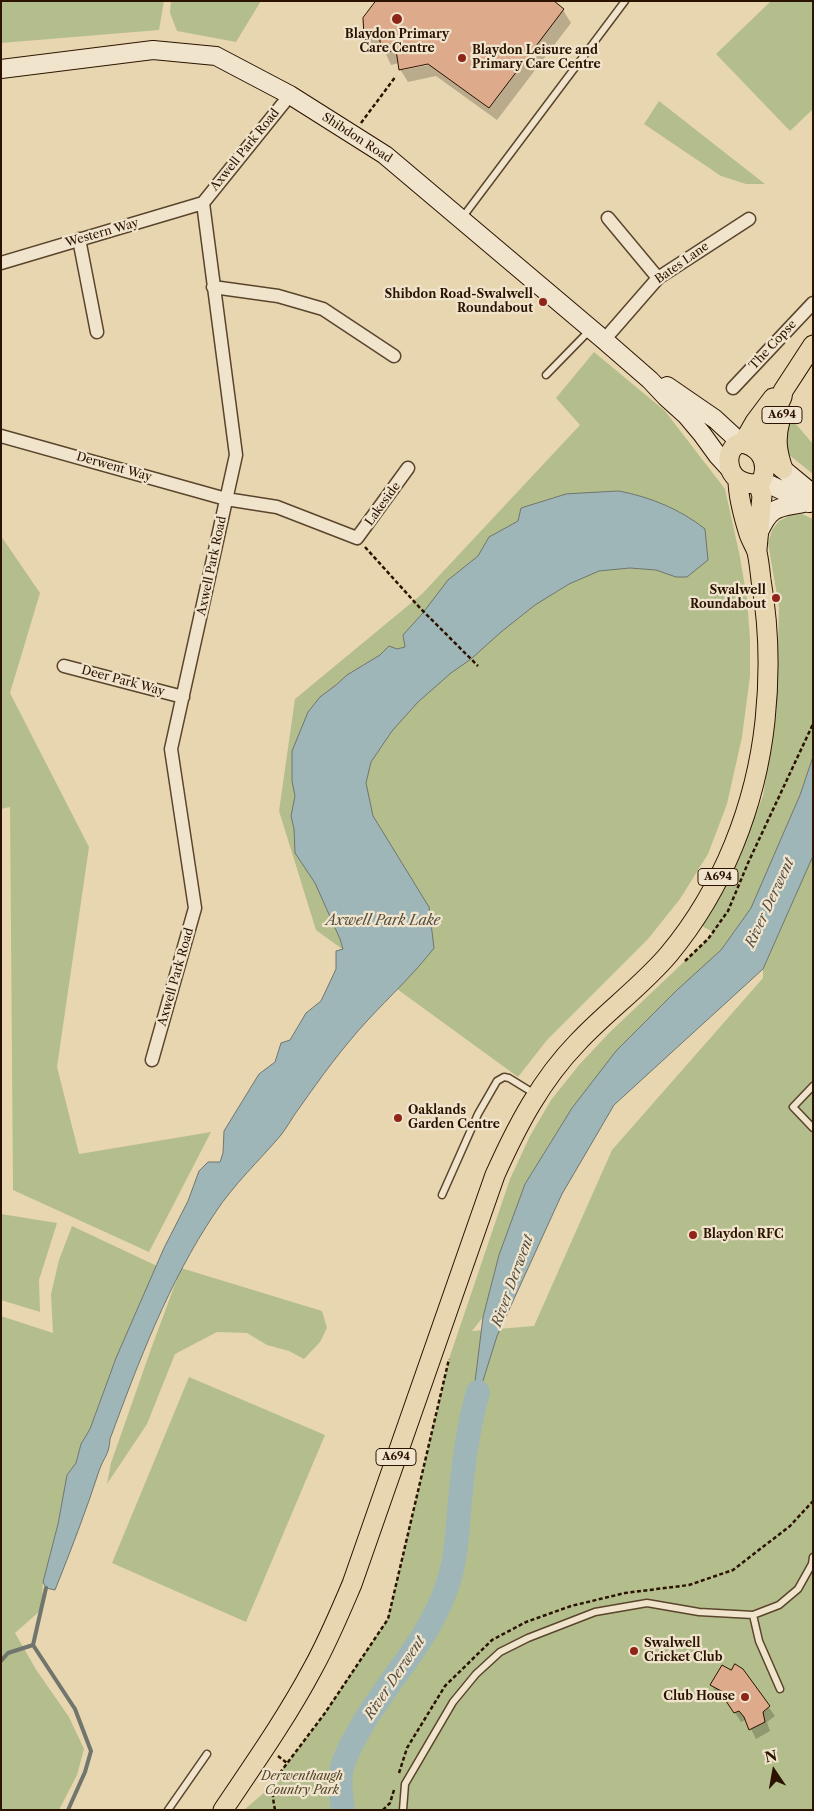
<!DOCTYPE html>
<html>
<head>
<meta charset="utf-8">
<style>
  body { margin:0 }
  #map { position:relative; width:814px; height:1811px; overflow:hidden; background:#e8d6b0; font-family:"Libre Caslon Text",serif }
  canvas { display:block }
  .frame { position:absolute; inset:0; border:2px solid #2b1300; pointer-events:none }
  .north { position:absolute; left:749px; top:1746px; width:50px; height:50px; -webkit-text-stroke:4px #f0e4cc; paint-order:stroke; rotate:348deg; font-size:14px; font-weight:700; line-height:20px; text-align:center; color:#2b1300 }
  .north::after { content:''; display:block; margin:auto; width:18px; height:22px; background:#2b1300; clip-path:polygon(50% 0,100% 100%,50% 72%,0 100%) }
</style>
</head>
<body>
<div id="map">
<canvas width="814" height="1811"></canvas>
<div class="frame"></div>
<div class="north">N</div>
</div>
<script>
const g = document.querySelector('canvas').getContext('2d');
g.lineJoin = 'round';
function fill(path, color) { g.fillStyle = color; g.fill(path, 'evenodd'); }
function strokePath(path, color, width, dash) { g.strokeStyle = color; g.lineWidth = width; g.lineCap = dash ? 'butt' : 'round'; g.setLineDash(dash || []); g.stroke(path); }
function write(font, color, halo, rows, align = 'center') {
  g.font = font + ' "Libre Caslon Text",serif'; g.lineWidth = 4.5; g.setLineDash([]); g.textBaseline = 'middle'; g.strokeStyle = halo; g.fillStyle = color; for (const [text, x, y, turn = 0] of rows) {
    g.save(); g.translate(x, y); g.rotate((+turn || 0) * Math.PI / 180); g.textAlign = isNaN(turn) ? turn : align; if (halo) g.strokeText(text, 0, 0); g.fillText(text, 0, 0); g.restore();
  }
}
const green = new Path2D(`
  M1,1H164L159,30L1,43Z
  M171,1H261L236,42L177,31L170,13Z
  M771,1H813V109L790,131L716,54Z
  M659,101L765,184H746L721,176L644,124Z
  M594,352L665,411L725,489L740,557L747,599L750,639V676L742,737L727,804L708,854L680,899L648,939L547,1040L518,1077L316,930L279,811L295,699L422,594L580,425L556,398Z
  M795,423L813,444V474L788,454L784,448L787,424Z
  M802,514L813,519V757L800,795L762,885L751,908L721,950L572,1108L525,1184L499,1255L483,1317L472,1331L534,1326L612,1150L763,978V969L813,855V1810H244L274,1784L276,1778L325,1713L388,1619L450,1356L510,1179L530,1136L551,1100L579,1065L609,1033L708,939L713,932L700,925L737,859L763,796L776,717L779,607L768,543L772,530L779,521L791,515Z
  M1,536L40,593L10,693L89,847L57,1067L79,1154L211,1132L149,1252L13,1190L10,807L1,809Z
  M1,1214L57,1223L39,1280L40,1312L1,1300Z
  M72,1226L157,1266L116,1358L90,1429L81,1444L76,1463L67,1475L58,1524L43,1582L41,1610L15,1633L37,1671L69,1717L84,1749L77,1775L59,1810H1V1316L53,1333L51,1294L59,1260Z
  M181,1268L322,1311L327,1328L320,1342L304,1359L289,1351L267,1345L247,1333L217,1332L175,1354L147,1424L107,1484L111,1463L151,1349Z
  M189,1377L325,1435L246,1622L112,1563Z`);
const water = new Path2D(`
  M619,491C650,497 680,509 705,529L708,560L687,577H676L656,570L630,568L599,571L569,584L535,605L501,632L471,659L451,673L418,702L392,731L371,762L366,783L373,816L429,907L434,948C414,974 390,996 367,1021C343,1047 321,1077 300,1107C293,1116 288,1126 281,1135C259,1161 234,1184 215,1213C168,1283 139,1361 110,1439C109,1456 104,1456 99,1471C86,1511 71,1550 55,1590L46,1588L43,1582L58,1524L67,1475L76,1463L81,1444L90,1429L116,1358L164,1248L188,1201L199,1171L208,1162H220L223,1153L224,1131L259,1074L275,1062L281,1043L290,1040L306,1013L321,1001L336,969V951L343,949L340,939L315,883L295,853L294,829L291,816L295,796L292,781V751L308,712L320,697L336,685L347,675L380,655L389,646L397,649L405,647L403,635L422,614L448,580L478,556L489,537L518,521L521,508L566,494Z
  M813,757V856L763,969L614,1105L562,1194L497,1336L470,1422L483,1317L499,1255L525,1184L572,1108L616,1051L677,990L721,950L751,908L800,795Z`);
const shadow = new Path2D(`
  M552,1L563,10L571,23L497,120L436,76L408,82L400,69L399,63L391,65L383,48L372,49L365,37ZM433,61L434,64L403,70V68Z
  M742,1670L775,1716L767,1722L770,1731L756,1739L748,1723L745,1720L741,1722L726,1699L717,1695L712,1685L732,1671Z`);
const stream = new Path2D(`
  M46,1588L33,1645L75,1709L91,1751L85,1772L68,1810
  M1,1661L8,1653L33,1645`);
const river = new Path2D(`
  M343,1810C341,1796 339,1782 342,1768C345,1754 354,1740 361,1727C388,1680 428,1641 446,1589C458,1558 457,1524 461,1492C464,1458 469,1424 478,1392`);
const building = new Path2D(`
  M376,1H554L564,9L489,108L428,64L399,70L396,50L382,53L379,35L364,37L363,18Z
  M735,1664L743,1669L770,1706L763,1712L765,1722L749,1730L744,1717L739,1711L734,1713L724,1698L728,1697L725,1693L710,1685L722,1665L731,1670Z`);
const path = new Path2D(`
  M361,123L396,76
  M365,547L420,608L478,666
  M685,961L708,939L728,911L748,863L813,724
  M278,1756L287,1763
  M399,1773L407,1748L445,1686L492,1640L526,1622L571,1606L625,1593L689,1585L733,1570L790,1526L813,1501
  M275,1810C273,1799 271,1789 276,1778L325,1713L388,1619L449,1359
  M383,1810L390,1803L394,1790`);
const lane = new Path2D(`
  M462,218L625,1
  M546,375L590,330
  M813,1086L793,1107L813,1128
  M442,1195L478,1114L497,1081L504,1077L509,1078L535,1094
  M753,1615L759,1641L780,1689
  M168,1810L207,1754
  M403,1810L405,1784L453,1702L476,1674L500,1652L528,1638L595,1612L647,1603L699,1612L753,1615L779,1605L798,1589L812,1564L813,1557`);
const street = new Path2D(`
  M608,218L658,278
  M79,239L97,332
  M1,263L203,203
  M213,287L278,296L323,309L394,356
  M604,340L658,278L749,219
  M733,388L813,303
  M1,436L226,499L277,507L357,538L408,468
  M64,666L183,697
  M152,1060L195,908L171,749L236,455L203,203L290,95`);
const secondary = new Path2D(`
  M1,69L153,50L216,56L290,95L385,155L604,340L650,380L666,397L686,415L702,434L718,456L729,468
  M667,386L715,419L741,443
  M773,461L813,494
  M762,481L809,503
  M759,532C772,503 780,509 807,502`);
const primary = new Path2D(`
  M780,421C775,439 777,452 783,469
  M741,443C756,445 767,457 764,473C763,477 763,481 759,483C756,484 751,484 747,483C725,479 723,448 741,443Z
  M743,443L755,422L773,398
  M761,453L769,425L782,397L783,391L813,345
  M757,549L762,496L758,483
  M223,1810C254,1764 287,1717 313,1668C328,1641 340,1612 352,1584L495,1175C517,1126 541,1080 578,1042C607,1011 642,986 669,954C723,889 756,805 765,721C770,674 769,626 761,580C760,571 759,561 757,552C755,546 751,540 749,534C744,518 738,498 738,480`);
const markers = [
  [397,19,6,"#8f2418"],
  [462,58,5,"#8f2418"],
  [543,302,5,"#8f2418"],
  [776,598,5,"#8f2418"],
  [398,1118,5,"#8f2418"],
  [693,1235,5,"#8f2418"],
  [634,1651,5,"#8f2418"],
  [745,1697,5,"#8f2418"]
];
const shields = [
  [782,415,40],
  [718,877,40],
  [396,1457,40]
];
const shieldNames = [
  ["A694",782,415],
  ["A694",718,877],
  ["A694",396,1457]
];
const poiNames = [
  ["Blaydon Primary",397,35,"center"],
  ["Care Centre",397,49,"center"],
  ["Blaydon Leisure and",472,51],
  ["Primary Care Centre",472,65],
  ["Shibdon Road-Swalwell",533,295,"right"],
  ["Roundabout",533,309,"right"],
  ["Swalwell",766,591,"right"],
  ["Roundabout",766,605,"right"],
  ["Oaklands",408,1111],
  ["Garden Centre",408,1125],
  ["Blaydon RFC",703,1235],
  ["Swalwell",644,1644],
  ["Cricket Club",644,1658],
  ["Club House",735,1697,"right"]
];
const streetNames = [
  ["Shibdon Road",357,138,33],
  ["Axwell Park Road",245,150,-51],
  ["Western Way",102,233,-16],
  ["Bates Lane",682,263,-35],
  ["The Copse",773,345,-47],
  ["Derwent Way",114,467,16],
  ["Lakeside",383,504,-54],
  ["Axwell Park Road",212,566,-78],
  ["Deer Park Way",123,681,15],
  ["Axwell Park Road",176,977,-74]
];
const parkNames = [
  ["Derwenthaugh",302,1777],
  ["Country Park",302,1791]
];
const waterNames = [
  ["River Derwent",770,903,-65],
  ["Axwell Park Lake",383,921],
  ["River Derwent",513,1281,-70],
  ["River Derwent",395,1678,-56]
];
fill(green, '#b4be8d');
fill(water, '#9eb6b8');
strokePath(water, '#70756e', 1);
fill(shadow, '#0003');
strokePath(stream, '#70756e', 4);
strokePath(river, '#9eb6b8', 24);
fill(building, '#ddaa8c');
strokePath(building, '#2b1300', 1);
strokePath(lane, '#5a442c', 9);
strokePath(street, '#5a442c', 15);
strokePath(secondary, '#2b1300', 20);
strokePath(primary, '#2b1300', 21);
strokePath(path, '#2b1300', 2.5, [4, 2.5]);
strokePath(lane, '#f0e4cc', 6);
strokePath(street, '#f0e4cc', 12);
strokePath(secondary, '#f0e4cc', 18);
strokePath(primary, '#e8d6b0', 19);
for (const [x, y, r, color] of markers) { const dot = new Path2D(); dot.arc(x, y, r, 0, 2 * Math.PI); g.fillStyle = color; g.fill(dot); strokePath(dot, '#f0e4cc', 2); }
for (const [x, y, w] of shields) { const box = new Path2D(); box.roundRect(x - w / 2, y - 8.5, w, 17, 4); g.fillStyle = '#f0e4cc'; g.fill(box); strokePath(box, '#2b1300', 1); }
write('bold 11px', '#2b1300', null, shieldNames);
write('bold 12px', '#2b1300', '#f0e4cc', poiNames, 'left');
write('12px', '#2b1300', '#f0e4cc', streetNames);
write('italic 12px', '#54462a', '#f0e4cc', parkNames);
write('italic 14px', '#534c40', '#f0e4cc', waterNames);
</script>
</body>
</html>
